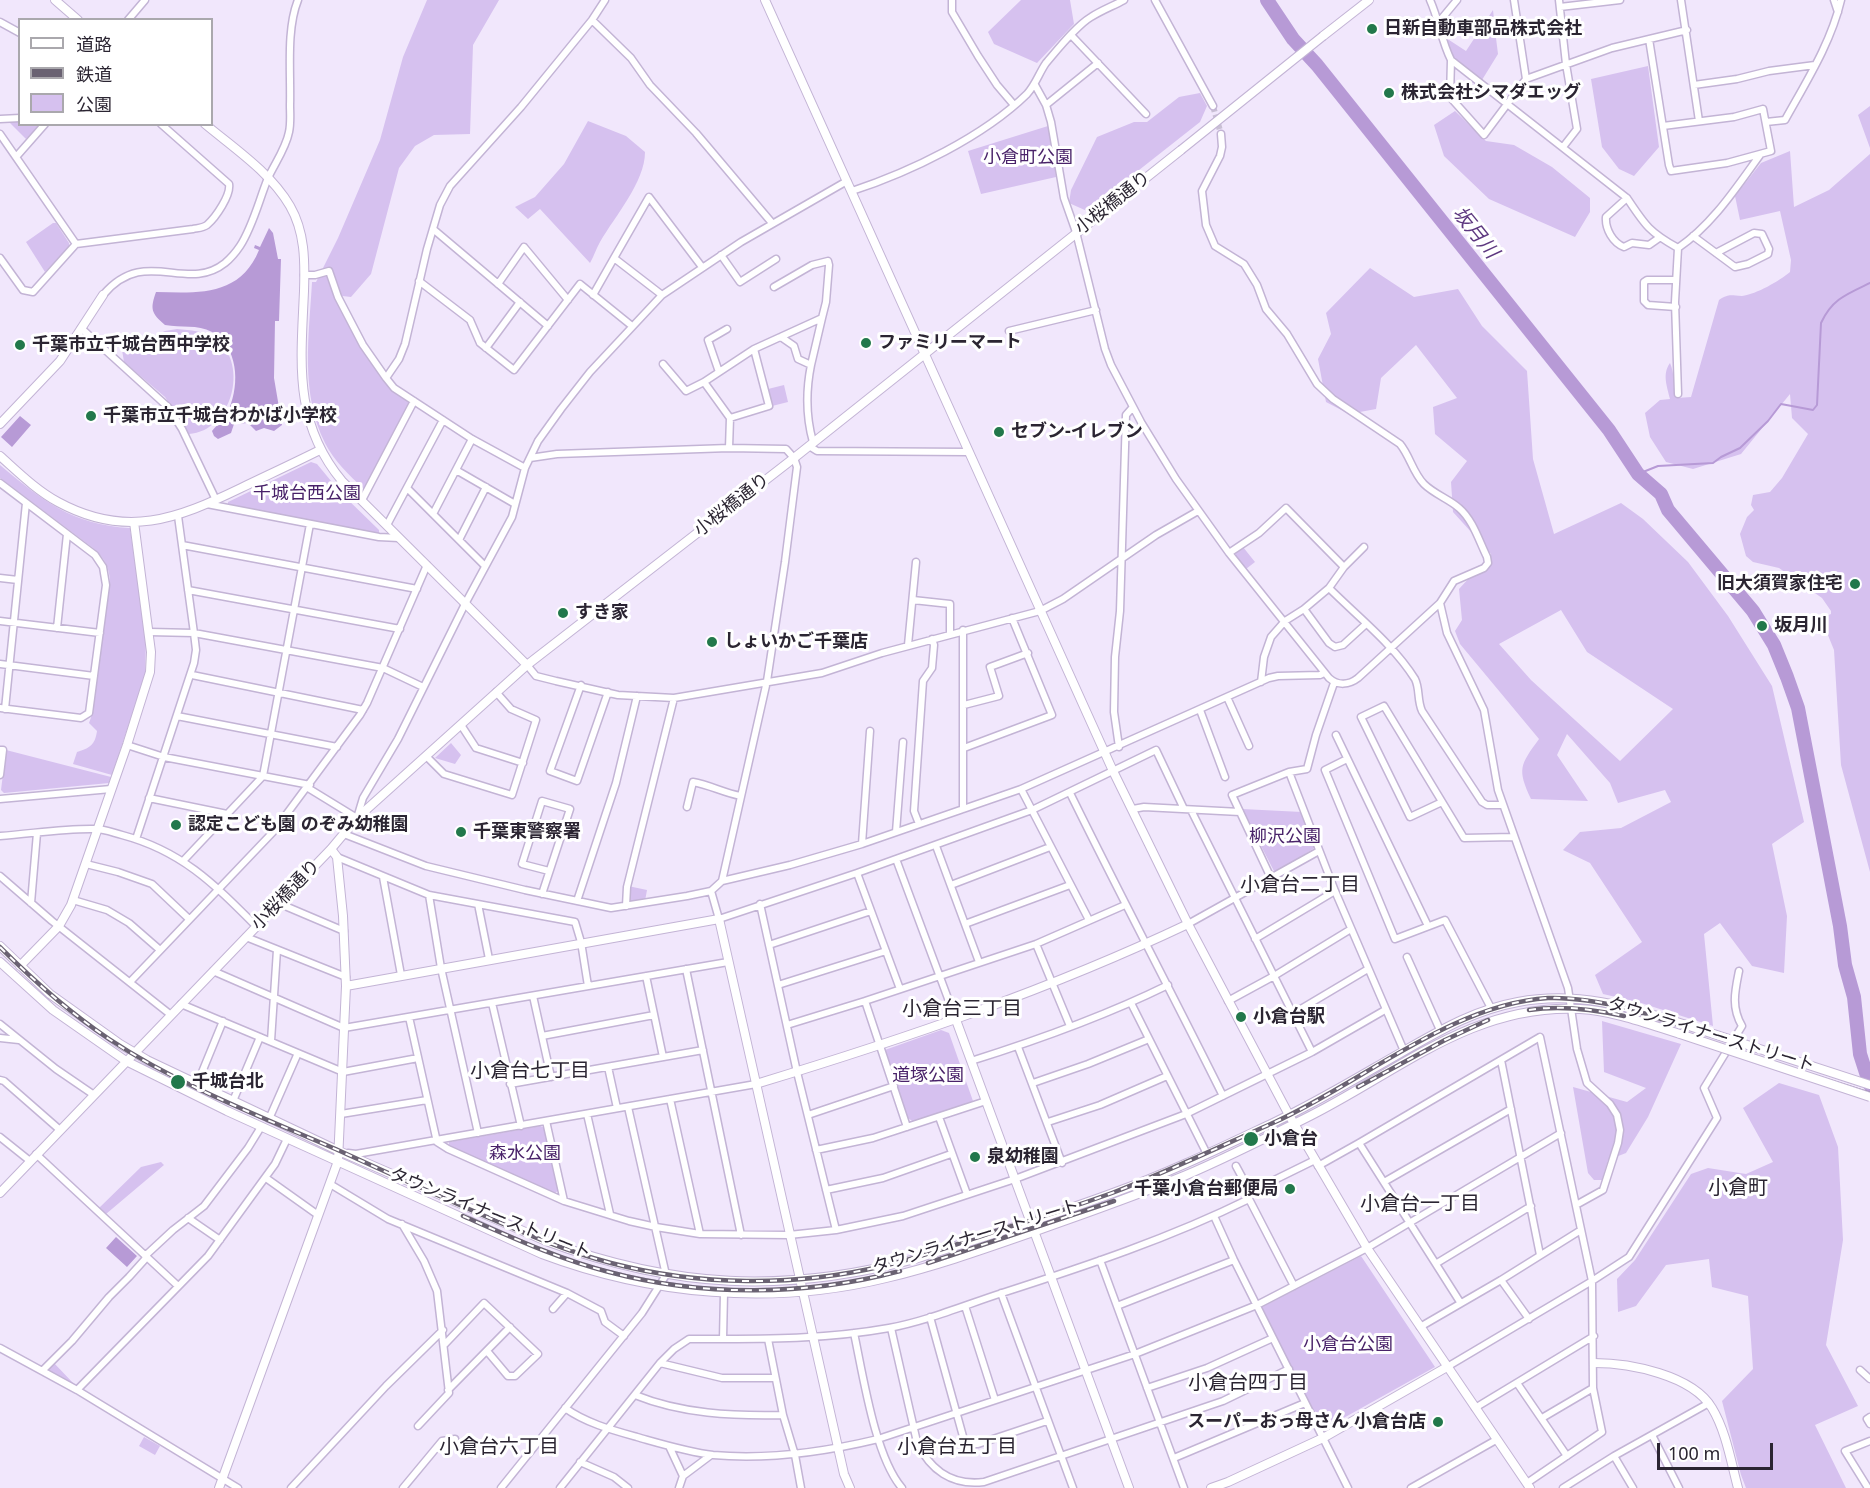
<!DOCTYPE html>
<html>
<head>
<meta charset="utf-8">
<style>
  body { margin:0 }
  #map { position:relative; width:1870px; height:1488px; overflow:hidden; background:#f1e7fc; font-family:"Noto Sans","Noto Sans JP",sans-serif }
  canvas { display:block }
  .legend { position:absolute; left:18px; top:18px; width:195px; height:108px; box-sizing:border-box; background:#fff; border:2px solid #aaa8ad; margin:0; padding:8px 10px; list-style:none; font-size:18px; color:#2b2532 }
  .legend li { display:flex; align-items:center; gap:12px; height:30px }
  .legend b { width:30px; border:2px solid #aaa8ad }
  .scale { position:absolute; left:1657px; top:1443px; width:116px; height:27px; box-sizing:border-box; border:3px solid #2b2532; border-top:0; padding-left:8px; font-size:18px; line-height:21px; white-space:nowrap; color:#2b2532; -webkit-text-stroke:4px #fff; paint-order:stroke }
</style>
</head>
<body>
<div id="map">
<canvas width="1870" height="1488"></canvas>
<ul class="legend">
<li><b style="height:8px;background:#fff"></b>道路</li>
<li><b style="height:8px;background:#6a6272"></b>鉄道</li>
<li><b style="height:16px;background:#d6c1ef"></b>公園</li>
</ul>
<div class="scale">100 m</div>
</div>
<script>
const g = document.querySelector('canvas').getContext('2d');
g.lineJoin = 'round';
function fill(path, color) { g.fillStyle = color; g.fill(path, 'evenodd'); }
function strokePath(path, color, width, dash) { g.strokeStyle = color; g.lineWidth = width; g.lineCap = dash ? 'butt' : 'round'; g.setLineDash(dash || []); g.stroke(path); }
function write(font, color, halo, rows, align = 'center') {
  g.font = font + ' "Noto Sans","Noto Sans JP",sans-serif'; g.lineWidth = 6; g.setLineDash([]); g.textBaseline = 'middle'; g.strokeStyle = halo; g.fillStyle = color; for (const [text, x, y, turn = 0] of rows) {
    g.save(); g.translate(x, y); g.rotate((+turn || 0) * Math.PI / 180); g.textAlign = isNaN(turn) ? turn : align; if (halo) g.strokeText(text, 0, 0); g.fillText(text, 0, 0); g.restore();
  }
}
const green = new Path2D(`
  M427,0H499L473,45L470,134L434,135L415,146L399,168L371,274L351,297L334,295L364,351L377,367L387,385L408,402V406L364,489C349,475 334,461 325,443C300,393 309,336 312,282H316L338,238L380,140L403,57Z
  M1021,0H1070L1074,24L1037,63L994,44L988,32Z
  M1493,10L1495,28L1514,26L1516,35L1496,38L1498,54L1482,80L1455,60L1446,38L1466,51Z
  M1648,66L1659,147L1634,176L1619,169L1602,147L1591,79Z
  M1200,93L1207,106L1200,122L1087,211L1069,203L1071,190L1097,137L1134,122H1147L1179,97Z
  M1870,106V148L1858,115Z
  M1455,111L1486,141L1514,145L1552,167L1590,198V212L1575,237L1489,199L1444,156L1434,125Z
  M19,121L20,124L40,125L26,139L9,122Z
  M588,121L626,136L645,152C645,182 615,216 600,242C596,249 594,256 590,263L540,209L528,219L515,207L535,197L564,164Z
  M1048,126L1054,152L1056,177L981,194L968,151Z
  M1790,151L1794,207L1829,190L1870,154V872L1841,765L1834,650L1821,618L1831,614V611L1822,598L1779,568L1753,562L1746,556L1740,534L1747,517L1754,510L1751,505L1753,495L1770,492L1782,478L1808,434L1792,418L1790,394L1741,454L1693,469L1666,462L1650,437L1645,413L1660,400L1670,399C1667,386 1662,374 1670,363C1675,374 1673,386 1677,398L1691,397L1719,300C1730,293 1731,296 1742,296C1757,294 1779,281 1790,272L1791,260L1780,211L1740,220L1735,196L1761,163Z
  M53,223H56L69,243V247L45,272L26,242Z
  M1370,268L1414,297L1458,289L1482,326L1527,371L1533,459L1554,534L1621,503L1643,519L1688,562L1728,616L1772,686L1804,822L1772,844L1787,916L1784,973L1752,966L1720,923L1704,934L1713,1026L1638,1002L1603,994L1595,975L1642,942L1590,863L1563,850L1580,832L1621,828L1671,802L1665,790L1618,803L1610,783L1567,734L1557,755L1588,801L1531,799C1517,769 1520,765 1539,739L1460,644L1455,631L1462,620L1459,589L1491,554L1453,512L1451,482L1467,461L1435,434L1433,407L1457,398L1416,345L1381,378L1376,409L1349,414L1326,402L1318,359L1331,334L1326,313ZM1561,610L1587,652L1673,709L1620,761L1531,680L1499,644Z
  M177,329C190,330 205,331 217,340C249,365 232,431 189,434L165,397L124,362L122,350L165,331Z
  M784,385L788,402L772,406L768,389Z
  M311,462L317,464L341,493L379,530V535L228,506V502Z
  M0,465C42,500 72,525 130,528L146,640L145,675L112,775L73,764L77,752C90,748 95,745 97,731L89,723L93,712L110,583C110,568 104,557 93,548L0,478Z
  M1243,547L1255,562L1246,569L1236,556V552Z
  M451,743L461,755L455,764L435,758Z
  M6,750L111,777L109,783L4,793L1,790Z
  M1242,809L1302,812L1316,847L1275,873Z
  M628,886L647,890L645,901L631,902L628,898Z
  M1602,1021L1681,1044L1648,1117L1626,1153L1608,1160L1602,1180H1594L1588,1173L1573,1087L1627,1102L1646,1088L1604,1072Z
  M941,1030L949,1033L973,1101L914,1122L906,1117L882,1051Z
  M1779,1083L1819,1095L1838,1147L1843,1240L1826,1345L1858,1406L1815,1425L1846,1488H1746L1741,1475L1722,1401L1753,1369L1748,1296L1712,1287L1709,1259L1666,1265L1636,1306L1618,1312L1617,1279L1635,1260L1691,1174L1708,1168L1746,1174L1773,1162L1743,1108Z
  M540,1126L545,1128L559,1190L555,1193L449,1148V1142Z
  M161,1162L164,1165L106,1214L99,1208L141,1167Z
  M1361,1256L1435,1367L1322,1430L1262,1307Z
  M53,1362L74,1384L48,1371V1367Z
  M144,1437L160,1446L155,1455L139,1446Z`);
const water = new Path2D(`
  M269,228L273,233L278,259H281L279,321H275L274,378L282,425L274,431L264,428L256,431L248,423L234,424L231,433L218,439L214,436L212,431C218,424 226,417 229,409C240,383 238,347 212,332C197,324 181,328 165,325C151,313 150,309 156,292C197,293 240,297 259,250L254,248L255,245L260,247Z
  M20,416L31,425L12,447L1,437Z
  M116,1237L137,1256L127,1267L106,1248Z`);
const stream = new Path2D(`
  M1638,474L1658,466L1713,463L1721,457L1740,448L1768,421L1781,404L1813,410L1817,405L1821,323C1832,299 1847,294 1870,283`);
const river = new Path2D(`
  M1267,0L1293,39L1317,65L1609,430L1638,474L1661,494L1668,510L1753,611L1774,645L1787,677L1798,708L1840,926L1845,965L1854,997L1860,1054L1870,1085`);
const minorTunnel = new Path2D(`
  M1213,106L1221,134`);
const minor = new Path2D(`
  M952,0V12L978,56L997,85L1014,105
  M1155,0L1213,106
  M1430,0C1439,20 1441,40 1451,60L1627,198C1645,225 1649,232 1678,248L1675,302L1678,394
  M1514,0L1526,79
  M1559,0L1566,64L1577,129L1563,147
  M1681,0L1699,121
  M1834,0L1838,12
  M1560,7L1620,0
  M128,20L145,0
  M592,20L631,58L650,85L696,133L772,223
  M0,22L20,33
  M1438,23L1457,0
  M1071,35L1146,114
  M1649,39L1669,165L1671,171L1727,163L1771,151L1763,109L1734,117L1663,126
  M1451,60L1450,97L1484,135L1526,79L1612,48L1687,30
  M1035,85L1046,105L1051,122L1064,198L1076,232L1105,349L1111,365L1141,422L1176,479L1229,553L1329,678C1338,686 1349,685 1358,678L1440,603L1454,581L1484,568L1488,563L1487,557C1479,541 1473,520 1459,508C1449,499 1434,494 1424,484C1413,473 1410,456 1400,444L1333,399L1317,384L1287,334L1266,309L1257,285L1244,264L1215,246L1206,225L1202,191L1220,156L1222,147L1221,134
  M1694,85L1737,79L1769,71L1815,65
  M1046,105L1098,63
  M0,119L20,118
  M1766,122L1785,120C1806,82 1831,43 1841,0
  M0,134L76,244
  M16,157L45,124
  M852,191C910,172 983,137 1027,94C1036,84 1039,73 1046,63C1058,49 1076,26 1091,17C1102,10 1113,6 1124,0
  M1627,198L1606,217C1605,229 1613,243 1624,247L1632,243L1649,245L1659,238
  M433,229L548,326
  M1693,236L1735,267L1748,264L1768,254L1769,249L1762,234L1754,233L1716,253
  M1678,248C1712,225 1736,188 1760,155
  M721,255L740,282L776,259
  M0,258L23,290L33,292L76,244L193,229C198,228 203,228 207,225C216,217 231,195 229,184L161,124
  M614,258L649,197L702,267
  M304,275H315L329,271L338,297L363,345L386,378
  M419,281L470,320L480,343L514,370L580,284L632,326
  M498,284L524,247L568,300
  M103,295C145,245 186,294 225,263C231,258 236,252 240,246C253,226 259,200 268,178C275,163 286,148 289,132C291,123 290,113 290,105C291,72 286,30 298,0
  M593,295L614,258L662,295
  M1676,307L1648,305L1644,301V282L1647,280H1676
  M81,328L168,407L182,429L216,500
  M1009,331L1096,310
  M781,337L794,346L798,359L811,365L822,318
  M486,348L520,302
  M663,364L686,391L704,382L754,349L822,318L826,302L829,265L828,261L812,265L774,287
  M811,365C806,390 806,417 813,442
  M719,372L708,340L727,329
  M704,382L730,418L729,448L786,449L794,458L797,467L785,562L767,681L722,881
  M730,418L769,406L754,349
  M809,446L817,451L969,452
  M530,458L557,454L729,448
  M525,468L472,439L394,388L386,378L399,359L405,344L427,249L440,205L450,186L521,107L592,20L605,0
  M456,470L515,504
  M0,483L95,555L103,567L106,585L89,713L81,718L0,708
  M407,488L485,566
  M362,500L414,401
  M207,504L379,537L399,538
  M433,514L472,439
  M387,525L443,420
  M459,540L486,487
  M182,545L417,589
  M1229,553L1259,533L1286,508L1344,567
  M0,578L18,580
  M1329,588C1358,617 1393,644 1415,679C1420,689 1417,700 1422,711L1482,802L1487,805H1503
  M188,590L400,629
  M913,600L950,604V634
  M1440,603L1447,633L1484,710L1498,790L1568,988L1577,1049L1587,1083L1610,1104L1617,1115L1620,1130L1618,1143L1603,1190L1576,1205
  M1304,609L1329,643L1335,647L1343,645L1366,624
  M0,621L100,633
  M57,628L67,534
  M149,632L194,633L383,668L423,687
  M908,645L916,562
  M0,664L94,676
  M527,665L536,676L556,681L618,695L674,698L822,673L882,653L1040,611L1063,599L1156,535L1198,511
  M192,675L363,710
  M1261,682L1264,657L1271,637L1285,621L1304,609L1329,588L1344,567L1364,547
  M581,685L550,771L577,781L608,692
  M1227,697L1249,746
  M964,705L999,696L990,667L1028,653
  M5,709L26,503
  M1200,710L1225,777
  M177,716L337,747
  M461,725L476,748L523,763
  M1336,735L1428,926
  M127,745L164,757L310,785
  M1119,747L1114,712L1115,657L1120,611L1126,415L1133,407
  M964,748L1052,715L1012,618
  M0,750H3L0,775
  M426,756L444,774L512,795L536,720L511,709L496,692
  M1347,759L1325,770L1395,939L1445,920L1491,1008
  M1289,772L1335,891L1404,1051
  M308,788L357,818L363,798L398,739L465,604L512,517L525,468L538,441L561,409L590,372L662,295L741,242L847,181
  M1021,789L1089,920
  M1070,793C1120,895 1173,995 1223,1096
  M149,798L227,814
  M0,799L111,789
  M1442,802L1410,817L1361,717L1384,706L1464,838L1514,837
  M687,807L693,782C710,785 724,793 741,796
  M963,809V630
  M1133,809L1144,807L1240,812
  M1191,810L1312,1052
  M919,824L914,811L923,681L932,668L934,645L932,639
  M896,832L903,742
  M344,834L426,866L525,890L611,908L687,896L711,891L722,881L790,865L862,844L1021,789L1269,678L1278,676L1320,675L1324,673
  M0,836C31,834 64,828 96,829C104,829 114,833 122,835C182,851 214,884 256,926
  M136,839L194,663L196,650L194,633L178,516
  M862,844L870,731
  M936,846L979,962
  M337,857L429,895L575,922L581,942L588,986
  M896,859L956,1020
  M184,860L263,776L310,524
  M86,864L118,872L152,884L189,919
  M857,873L900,989
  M0,876L52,921L171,1015
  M383,877L401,975
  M1271,878L1232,795L1289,772L1307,769L1316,735L1334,683
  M951,885L1050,847
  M711,891L719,919L857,873L1032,810L1156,750L1184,809
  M542,894L570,809L542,801L522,864L549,871
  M429,895L441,968L478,1133
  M73,900L107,910L129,923L160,950
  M577,901L616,783L637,696
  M31,903L37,833
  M278,903L344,931
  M478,904L489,959
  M760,904L797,1072L836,1230
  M626,906L627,887L674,698
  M965,924L1070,885
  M1188,924L1319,851
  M246,937L346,977
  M1255,939L1335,891
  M1036,944L1070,1026
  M769,945L871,911
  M1407,957L1440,1030
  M686,969L741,1235
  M213,971L344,1028L728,962
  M646,976L663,1057
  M130,982L274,831L360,715L367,703L427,565
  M778,985L886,951
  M533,996L551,1077
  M865,1001L907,1127
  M1228,1001L1274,976L1351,929
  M492,1003L521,1126
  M1131,1003L1207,1154
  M181,1004L343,1072L418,1058
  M1294,1013L1368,969
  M409,1017L437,1142L448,1149L564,1201L629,1221L656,1227L700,1234L789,1235L836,1230L903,1216L1015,1179L1186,1114L1312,1052L1385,1010
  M0,1024L56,1069L94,1095
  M787,1025L865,1001L1036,944L1125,905
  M542,1036L654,1015
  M0,1038L19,1040
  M271,1041L277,950
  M1018,1047L1062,1163
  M1501,1060L1540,1255
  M971,1061C1038,1040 1105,1016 1168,985
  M608,1067L617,1108
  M0,1080L4,1081L60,1130
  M1033,1083L1088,1064L1149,1039
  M510,1084L703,1050
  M203,1085L198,1082L223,1021
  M670,1099L700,1234
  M233,1101L260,1037
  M341,1114L427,1100
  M587,1114L610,1214
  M808,1115L894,1086
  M939,1117L967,1194
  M269,1119L298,1053
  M546,1121L564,1201
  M1048,1122L1100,1105L1167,1076
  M0,1137L30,1161
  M1359,1143L1460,1302
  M816,1150L873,1138L986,1101
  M348,1153L356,1154L756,1084
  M36,1154L178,1286
  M1236,1166L1250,1192L1249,1199L1294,1286
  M1318,1166L1359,1143L1540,1037L1592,1281L1593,1388L1602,1432L1527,1483
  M266,1178L318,1215
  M1384,1182L1511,1109
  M330,1184L388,1219L567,1293L601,1311L605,1322L624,1336
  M826,1190L883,1178L951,1154
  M1250,1192L1315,1160
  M1214,1216L1234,1260L1348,1488
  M188,1218L220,1240
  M402,1224L424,1261L437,1291L449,1393L418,1426
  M145,1256L173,1230L204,1206L248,1148L261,1127
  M1100,1260L1184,1488
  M1437,1263L1531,1206
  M1501,1280L1529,1319
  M1001,1293L1073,1488
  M965,1306L995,1400
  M1117,1306L1234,1260
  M553,1309L567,1293
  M930,1317L964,1440L971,1444H978L1047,1421
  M1420,1327L1501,1280L1581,1230
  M891,1328L917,1442C930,1470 952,1486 984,1482L1223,1401L1289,1369
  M854,1333C863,1375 875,1457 902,1488
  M723,1339L724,1293
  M768,1339L783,1415L795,1455L801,1488
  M445,1344L484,1303L538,1354L515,1376H508L487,1351
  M0,1348L77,1390L238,1488
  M660,1363L722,1378H775
  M1447,1367L1592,1281L1629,1257L1717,1118L1704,1088L1742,1026C1731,1007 1735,991 1739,971
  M1860,1370L1870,1379
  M42,1371L72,1341L109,1297L129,1277L147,1257
  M1517,1383L1567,1456
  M1147,1388L1207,1368L1273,1338
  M77,1390L208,1256L275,1164L287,1139
  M448,1390L510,1327
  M635,1395C682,1414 732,1416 783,1415
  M565,1408C586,1423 612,1430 637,1437C662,1444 688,1452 713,1455C769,1460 824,1452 878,1439L1135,1354L1257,1305L1367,1248L1561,1133
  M1475,1408L1594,1336
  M1870,1417L1867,1419L1870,1424
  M1542,1418L1593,1388
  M1652,1435L1679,1488
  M669,1446L683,1476
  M1614,1456L1633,1488
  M1174,1458L1305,1403
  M580,1462L614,1477L628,1488
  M291,1488L386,1386L443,1330
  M403,1488L442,1441L455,1439
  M501,1488L642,1313L666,1275L628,1107
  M560,1488L660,1363L674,1349L689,1339C756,1339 823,1340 889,1328C927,1321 965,1305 1002,1293C1086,1266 1170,1238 1249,1199
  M679,1488L683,1476L711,1455
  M1411,1488L1496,1440
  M1563,1488L1614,1456L1709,1403
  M1868,1488L1845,1451L1870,1441`);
const tertiary = new Path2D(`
  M55,0L78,20
  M765,0L1113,771L1188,924L1289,1115L1367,1248L1530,1488
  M1323,36L1369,0
  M205,124C235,149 270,172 290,206C305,232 305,261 304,291C301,362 293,422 342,481L527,665
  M0,424L60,361L103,295
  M0,456C18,472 36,490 58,502C126,539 177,519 241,488C268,475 294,463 320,450
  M0,946L50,994L120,1044L147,1060L339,1151L546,1241C673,1288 784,1294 915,1259C981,1238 1048,1217 1113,1193C1169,1173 1222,1147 1275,1122C1319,1101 1360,1076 1402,1052C1441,1030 1474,1010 1518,1002C1576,991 1628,1006 1683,1024
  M0,962L53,1010L126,1061L227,1111L542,1254C651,1295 772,1306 886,1278C937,1266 987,1248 1036,1231C1086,1213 1135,1196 1184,1176C1224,1159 1264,1139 1304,1119C1396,1074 1472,1003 1580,1009C1614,1011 1648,1024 1680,1034
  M20,966L59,926L71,905L127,745L150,672L151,652L134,522
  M346,986L719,919L844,1474L850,1488
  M956,1020L1129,1488
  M756,1084C904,1039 1049,990 1188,924
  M0,1193L331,849L357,818L527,665L794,458L1181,150
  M1594,1363C1630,1363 1692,1375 1712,1408C1726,1431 1731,1462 1738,1488
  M219,1488L338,1161L346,986L343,916L337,857L331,849
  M1211,1488L1228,1482L1323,1438L1447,1367`);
const rail = new Path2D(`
  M0,947C34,981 69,1012 109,1039C180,1086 262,1117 340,1151C386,1172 432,1193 478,1213C521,1232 565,1251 611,1263C699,1286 794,1287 883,1266C924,1257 963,1242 1002,1229C1039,1218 1076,1206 1112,1193C1167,1172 1221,1146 1275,1122C1361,1083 1452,1004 1548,998C1574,997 1601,1002 1627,1008L1870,1085
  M1529,1010C1561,1005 1592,1009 1624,1016
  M1813,1076L1870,1094
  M1358,1087L1445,1040L1488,1020
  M463,1216C511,1237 558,1259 609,1272C703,1297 806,1296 900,1271
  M928,1263L1114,1201`);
const tertiaryBridge = new Path2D(`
  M1181,150L1323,36
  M1683,1024L1870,1085
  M1680,1034L1870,1097`);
const markers = [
  [1372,29,6,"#22784b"],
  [1389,93,6,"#22784b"],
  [866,343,6,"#22784b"],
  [20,345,6,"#22784b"],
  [91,416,6,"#22784b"],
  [999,432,6,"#22784b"],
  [1855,584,6,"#22784b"],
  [563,613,6,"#22784b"],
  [1762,626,6,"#22784b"],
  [712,642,6,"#22784b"],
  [176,825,6,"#22784b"],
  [461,832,6,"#22784b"],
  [1241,1017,6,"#22784b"],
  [178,1082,8,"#22784b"],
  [1251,1139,8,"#22784b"],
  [975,1157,6,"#22784b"],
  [1290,1189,6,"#22784b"],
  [1438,1422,6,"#22784b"]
];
const poiNames = [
  ["日新自動車部品株式会社",1384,29],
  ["株式会社シマダエッグ",1401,93],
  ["ファミリーマート",878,343],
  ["千葉市立千城台西中学校",32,345],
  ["千葉市立千城台わかば小学校",103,416],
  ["セブン-イレブン",1011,432],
  ["旧大須賀家住宅",1843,584,"right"],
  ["すき家",575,613],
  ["坂月川",1774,626],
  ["しょいかご千葉店",724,642],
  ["認定こども園 のぞみ幼稚園",188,825],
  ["千葉東警察署",473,832],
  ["小倉台駅",1253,1017],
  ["千城台北",192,1082],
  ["小倉台",1264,1139],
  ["泉幼稚園",987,1157],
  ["千葉小倉台郵便局",1278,1189,"right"],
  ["スーパーおっ母さん 小倉台店",1426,1422,"right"]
];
const parkNames = [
  ["小倉町公園",1028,158],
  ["千城台西公園",307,494],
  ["柳沢公園",1285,837],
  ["道塚公園",928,1076],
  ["森水公園",525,1154],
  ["小倉台公園",1348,1345]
];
const streetNames = [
  ["小桜橋通り",1113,203,-38],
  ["小桜橋通り",732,505,-38],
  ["小桜橋通り",286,895,-46],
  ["タウンライナーストリート",1711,1035,17],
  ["タウンライナーストリート",490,1214,22],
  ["タウンライナーストリート",976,1237,-17]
];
const waterNames = [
  ["坂月川",1475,233,51]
];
const neighbourhoodNames = [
  ["小倉台二丁目",1300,885],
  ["小倉台三丁目",962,1009],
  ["小倉台七丁目",530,1071],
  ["小倉町",1738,1188],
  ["小倉台一丁目",1420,1204],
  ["小倉台四丁目",1248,1383],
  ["小倉台六丁目",499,1447],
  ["小倉台五丁目",957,1447]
];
fill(green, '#d6c1ef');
fill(water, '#b79ad6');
strokePath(stream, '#b79ad6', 2);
strokePath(river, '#b79ad6', 14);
strokePath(minorTunnel, '#c9c0d4', 6, [6, 3]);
strokePath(minor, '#c3b4d5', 9);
strokePath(tertiary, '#c3b4d5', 10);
strokePath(minor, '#fff', 6);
strokePath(tertiary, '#fff', 8);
strokePath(rail, '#6a6272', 4.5);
strokePath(rail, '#fff', 2, [7]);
strokePath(tertiaryBridge, '#c3b4d5', 10, []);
strokePath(tertiaryBridge, '#fff', 8);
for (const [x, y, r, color] of markers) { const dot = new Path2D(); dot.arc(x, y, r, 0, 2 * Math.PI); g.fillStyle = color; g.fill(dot); strokePath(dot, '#fff', 2); }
write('bold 18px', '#2b2532', '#fff', poiNames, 'left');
write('18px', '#492269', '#fff', parkNames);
write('18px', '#2b2532', '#fff', streetNames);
write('italic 20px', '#5e3880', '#fff', waterNames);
write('20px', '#2b2532', '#fff', neighbourhoodNames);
</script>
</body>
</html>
